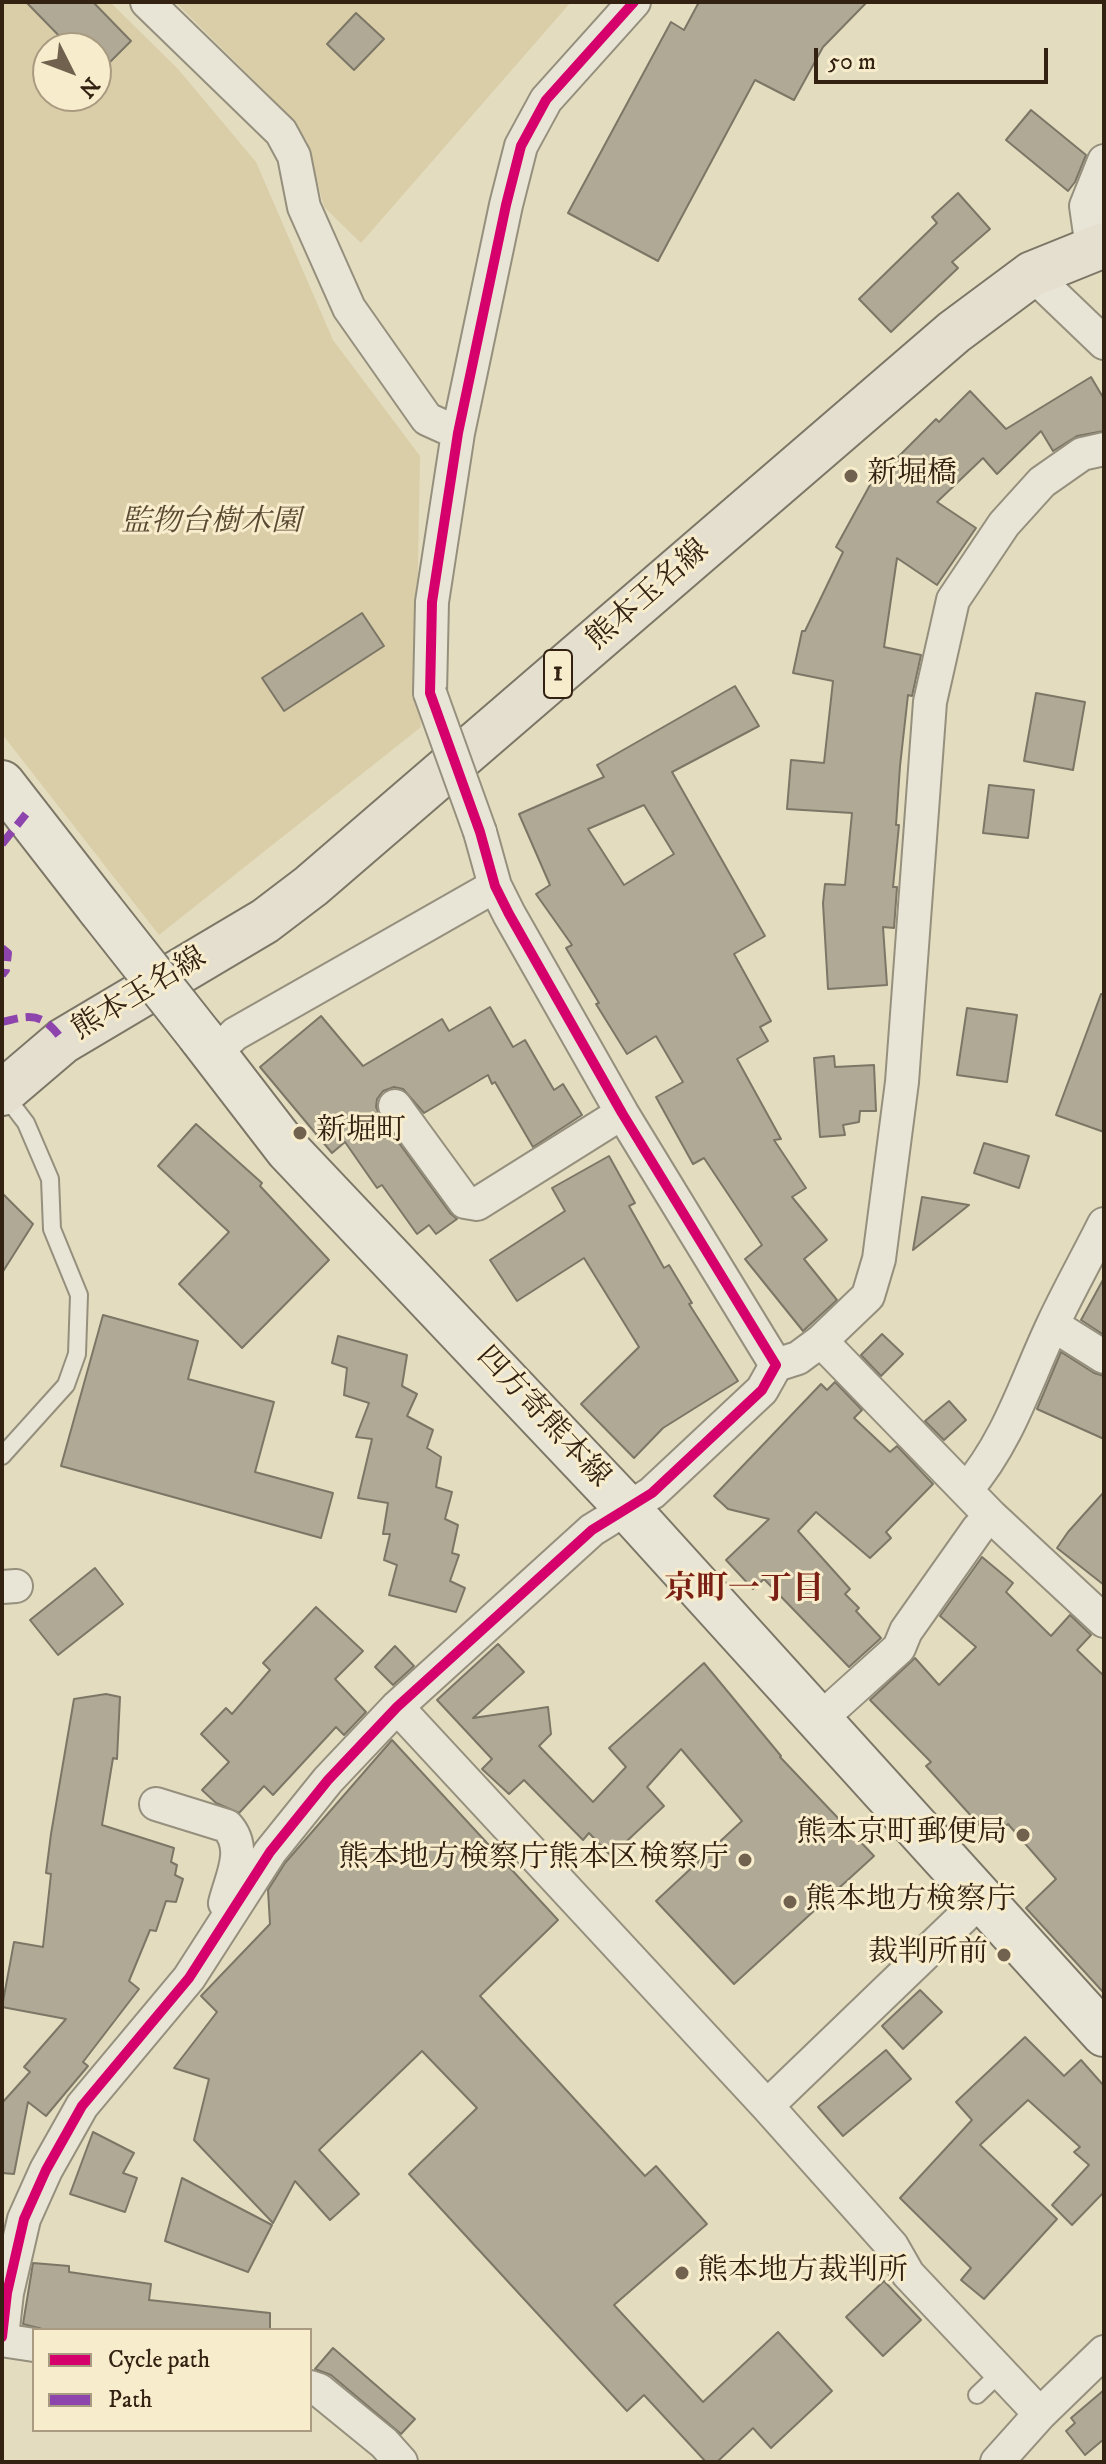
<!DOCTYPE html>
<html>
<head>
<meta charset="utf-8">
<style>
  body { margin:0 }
  #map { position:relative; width:1106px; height:2464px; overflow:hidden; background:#e3dcbf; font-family:"IM FELL DW Pica",serif }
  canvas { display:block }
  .frame { position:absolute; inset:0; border:4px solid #332112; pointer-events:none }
  .legend { position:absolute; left:32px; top:2328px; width:280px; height:104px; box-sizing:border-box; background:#f7edcc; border:2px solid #a99b82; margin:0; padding:10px 14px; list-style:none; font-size:24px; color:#332112 }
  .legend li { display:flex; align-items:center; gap:16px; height:40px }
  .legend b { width:40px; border:2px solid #a99b82 }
  .north { position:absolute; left:32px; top:32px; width:80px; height:80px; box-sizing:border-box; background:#f7edcc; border:2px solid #a99b82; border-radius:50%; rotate:132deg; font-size:22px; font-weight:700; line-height:32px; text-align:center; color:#332112 }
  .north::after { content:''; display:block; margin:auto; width:28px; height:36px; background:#71624f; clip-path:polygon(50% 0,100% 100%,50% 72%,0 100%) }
  .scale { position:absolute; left:814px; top:48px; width:234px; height:36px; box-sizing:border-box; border:4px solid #332112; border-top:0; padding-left:10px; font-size:24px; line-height:28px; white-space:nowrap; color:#332112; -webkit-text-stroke:6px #f7edcc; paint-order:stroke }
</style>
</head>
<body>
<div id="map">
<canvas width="1106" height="2464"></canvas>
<div class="frame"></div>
<ul class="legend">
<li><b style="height:10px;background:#d6006c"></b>Cycle path</li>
<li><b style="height:10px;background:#8e44ad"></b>Path</li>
</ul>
<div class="north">N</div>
<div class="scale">50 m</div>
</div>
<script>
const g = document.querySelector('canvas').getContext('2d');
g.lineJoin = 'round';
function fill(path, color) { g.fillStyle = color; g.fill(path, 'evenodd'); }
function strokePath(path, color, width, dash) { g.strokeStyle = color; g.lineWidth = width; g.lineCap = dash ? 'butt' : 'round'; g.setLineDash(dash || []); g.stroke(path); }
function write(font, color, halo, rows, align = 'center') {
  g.font = font + ' "IM FELL DW Pica","Noto Serif JP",serif'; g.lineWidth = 6; g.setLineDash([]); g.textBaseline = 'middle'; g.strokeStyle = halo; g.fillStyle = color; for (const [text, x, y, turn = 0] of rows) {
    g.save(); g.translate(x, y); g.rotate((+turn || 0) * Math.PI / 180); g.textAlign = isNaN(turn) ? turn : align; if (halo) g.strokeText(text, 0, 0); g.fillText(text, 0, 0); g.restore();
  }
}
const green = new Path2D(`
  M2,2H110L178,69L256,162L333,340L420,456L416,671L421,727L159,935L2,734ZM48,48H96V96H48Z
  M175,2H571L361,243L324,207L307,141L268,94Z`);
const building = new Path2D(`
  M26,2H93L131,41L96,76V48H71Z
  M699,2H867L823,47L794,100L755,80L658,261L568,213L671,22L684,30Z
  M356,13L384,39L354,70L327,44Z
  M1031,110L1086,155L1075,182L1068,191L1006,140Z
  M958,193L990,229L952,262L958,268L891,332L859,299L937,223L932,217Z
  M1091,377L1104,399V431L1077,436L1053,451L1041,431L997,474L983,458L937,502L976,528L937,585L897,558L884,647L921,655L912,696L908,695L900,766L896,825H899L893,887H897L894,928L883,927L887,985L828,989L823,903L825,884L845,885L852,813L787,809L791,760L824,763L833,681L793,673L802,631H805L843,552L836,547L870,485L936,419L939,422L970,391L1006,429Z
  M362,613L384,646L284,711L262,678Z
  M735,686L759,726L672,772L765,936L734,954L771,1021L760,1027L768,1041L737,1059L781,1139L774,1140L806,1188L792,1197L827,1240L804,1259L837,1300L803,1331L745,1259L762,1245L704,1158L693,1164L656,1097L683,1082L656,1036L627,1054L596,1004L599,1003L566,948L572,945L536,894L550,885L519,814L604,777L597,765ZM644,805L674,854L624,885L588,829Z
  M1036,693L1085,702L1073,770L1024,761Z
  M989,785L1034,790L1028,838L983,833Z
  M1101,994H1104V1132L1056,1115Z
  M490,1007L513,1047L525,1040L554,1090L563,1084L582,1115L533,1147L495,1082L492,1084L488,1075L424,1113L403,1089L394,1087L383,1091L377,1099L376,1107L380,1117L450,1213L457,1219L436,1234L429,1225L417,1234L382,1185L377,1188L345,1142L332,1153L260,1067L321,1016L363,1066L442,1019L449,1031Z
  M967,1008L1017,1015L1007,1082L957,1075Z
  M834,1056L835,1067L874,1065L876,1111H860L859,1122L843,1125L845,1135L820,1137L814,1058Z
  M196,1124L262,1183L260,1186L329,1260L242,1348L179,1284L229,1232L158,1166Z
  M984,1143L1029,1156L1019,1188L974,1173Z
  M609,1156L635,1203L629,1206L664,1268L669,1265L692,1303L689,1304L738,1381L663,1428L634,1458L581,1404L639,1347L584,1258L517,1301L490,1260L565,1211L552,1188Z
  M2,1193L33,1224L2,1273Z
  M922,1197L969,1205L913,1250Z
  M1104,1278V1335L1081,1320Z
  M103,1315L198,1341L188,1379L274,1402L255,1472L333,1493L321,1538L61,1466Z
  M882,1334L903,1354L881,1376L861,1355Z
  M338,1336L407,1355L402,1386L417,1394L407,1416L433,1430L427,1448L441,1457L436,1487L452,1492L445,1519L458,1525L452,1553L459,1555L450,1581L465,1588L456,1612L389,1595L397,1565L384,1560L390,1534H383L388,1503L358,1498L372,1439L356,1437L369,1403L344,1395L347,1368L332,1363Z
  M1061,1352L1094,1373L1104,1376V1439L1037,1409Z
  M835,1382L862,1410L854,1418L890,1452L897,1446L933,1484L886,1532L891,1538L870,1558L816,1512L798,1531L850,1589L845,1594L859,1608L856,1611L881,1638L849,1667L764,1579L753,1589L726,1560L769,1519L728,1509L714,1496L821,1384L827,1390Z
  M949,1401L966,1420L944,1440L925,1421Z
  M1104,1492V1585L1057,1548L1068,1532Z
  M982,1557L1013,1583L1006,1592L1051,1636L1070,1615L1091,1635L1077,1650L1104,1676V1993L1026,1908L1056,1879L1008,1824L992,1839L926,1766L931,1762L870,1700L915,1658L939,1685L976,1647L940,1616Z
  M95,1568L123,1604L58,1655L30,1620Z
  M316,1607L363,1651L335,1679L366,1712L344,1735L336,1727L273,1795L264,1786L239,1813L216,1803L202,1790L229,1762L201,1734L226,1708L232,1714L270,1670L263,1663Z
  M498,1644L524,1672L473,1718L548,1707L551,1734L539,1746L593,1802L626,1767L609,1748L704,1663L781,1756L780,1757L874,1856L734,1984L656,1901L742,1821L681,1749L647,1787L664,1806L611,1856L589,1833L583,1840L524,1780L509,1794L482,1769L492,1759L437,1700Z
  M395,1646L414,1666L393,1685L375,1667Z
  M106,1694L120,1697L117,1759L113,1758L102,1825L174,1848L171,1862L177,1865L175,1875L183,1879L176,1902L166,1901L156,1931L150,1930L129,1981L139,1989L83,2062L88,2066L46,2116L28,2102L14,2174L2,2173V2103L30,2072L24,2067L66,2019L2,2007L14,1942L43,1947L51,1874L46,1873L51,1834L74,1699Z
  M392,1740L558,1920L480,1996L645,2176L656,2166L707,2224L614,2305L703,2402L778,2332L832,2391L771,2448L753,2428L717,2462H706L644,2395L627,2411L409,2174L477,2108L422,2051L319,2150L359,2194L330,2220L295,2181L273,2223L194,2140L209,2079L174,2068L217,2012L201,1996L270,1924L268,1890L285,1863Z
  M920,1990L942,2012L903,2049L882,2026Z
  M1025,2037L1064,2076L1081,2060L1104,2086V2192L1072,2225L1052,2205L1089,2165L1074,2152L1080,2147L1028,2100L980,2145L1057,2219L984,2299L961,2280L971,2268L900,2198L972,2120L956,2102Z
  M886,2050L911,2079L843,2136L818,2107Z
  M93,2132L134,2153L123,2173L137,2178L125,2212L70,2194Z
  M182,2178L272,2225L248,2272L165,2241Z
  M33,2263L69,2266V2272L151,2284L149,2300L270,2313V2330H46L23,2324Z
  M884,2281L921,2320L883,2356L846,2317Z
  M333,2348L415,2419L401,2434L331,2375L315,2369Z
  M1104,2390V2439L1085,2455L1066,2431L1075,2423L1071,2418Z`);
const service = new Path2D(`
  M2,1456L66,1385L77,1354L79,1295L52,1229L50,1179L26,1123L4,1094
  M977,2395L1000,2373`);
const minor = new Path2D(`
  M147,2L281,132L294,156L304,207L349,308L427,419L458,433
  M1092,248L1086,206L1104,161
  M1032,274L1104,343
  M430,693L432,602L458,433L506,205L521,146L546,100L634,2
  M480,832L495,886L509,914L622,1113L776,1365
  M214,1054L235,1034L495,886
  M395,1106L465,1202L477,1204L622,1113
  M1053,1325L1104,1357
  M821,1341L991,1516L1104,1621
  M776,1365L798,1358L821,1341L868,1296L879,1259L902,1082L930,702L953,600L1004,524L1042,482L1082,454L1104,449
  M967,1489C1009,1440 1026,1381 1053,1324C1069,1290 1087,1258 1104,1224
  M2,1587L16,1586
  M397,1707L767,2106L892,2246L908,2274L1040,2414
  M818,1721L899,1648L906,1631L978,1529L991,1516
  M156,1804L227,1826C248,1849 231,1878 225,1903L228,1906
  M767,2106L981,1900
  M2,2337L7,2293L24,2219L46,2170L82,2106L189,1978L270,1852L328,1780L397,1707L592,1530L652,1493L762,1390L776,1365
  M2,2340L34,2345
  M310,2387L319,2390L384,2443L401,2462
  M997,2462L1040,2414L1104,2352`);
const secondary = new Path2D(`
  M2,783L100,909
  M201,1037L288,1150L627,1508L1104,2034`);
const primary = new Path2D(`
  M2,1093L63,1041L265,921L311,886L954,332L1032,274L1104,245`);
const minorBridge = new Path2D(`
  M430,693L480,832`);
const secondaryBridge = new Path2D(`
  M100,909L201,1037`);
const quiet = new Path2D(`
  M2,844L26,814
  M2,948L8,953L6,970L2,975
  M2,1022C33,1014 43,1013 63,1041`);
const cycleway = new Path2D(`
  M2,2337L7,2293L24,2219L46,2170L82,2106L189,1978L270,1852L328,1780L397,1707L592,1530L652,1493L762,1390L776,1365L622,1113L509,914L495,886L480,832L430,693L432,602L458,433L506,205L521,146L546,100L634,2`);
const markers = [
  [851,476,8,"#71624f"],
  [300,1133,8,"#71624f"],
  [1023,1835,8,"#71624f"],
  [745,1860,8,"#71624f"],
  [790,1902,8,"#71624f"],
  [1004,1955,8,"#71624f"],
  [682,2273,8,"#71624f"]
];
const shields = [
  [558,674,28]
];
const shieldNames = [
  ["1",558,674]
];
const poiNames = [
  ["新堀橋",867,476],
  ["新堀町",316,1133],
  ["熊本京町郵便局",1007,1835,"right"],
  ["熊本地方検察庁熊本区検察庁",729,1860,"right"],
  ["熊本地方検察庁",806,1902],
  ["裁判所前",988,1955,"right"],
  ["熊本地方裁判所",698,2273]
];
const parkNames = [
  ["監物台樹木園",211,524]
];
const streetNames = [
  ["熊本玉名線",649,596,-41],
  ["熊本玉名線",140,995,-31],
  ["四方寄熊本線",542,1418,47]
];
const neighbourhoodNames = [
  ["京町一丁目",744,1591]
];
fill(green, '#dacea8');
fill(building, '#b0a996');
strokePath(building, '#7c7666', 2);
strokePath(service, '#958f7d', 20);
strokePath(minor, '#958f7d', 36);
strokePath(secondary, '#7c7666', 48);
strokePath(primary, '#7c7666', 48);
strokePath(service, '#e8e4d6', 16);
strokePath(minor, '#e8e4d6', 32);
strokePath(secondary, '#e8e4d6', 44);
strokePath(primary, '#e4dfcf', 44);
strokePath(minorBridge, '#958f7d', 36, []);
strokePath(secondaryBridge, '#7c7666', 48, []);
strokePath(minorBridge, '#e8e4d6', 32);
strokePath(secondaryBridge, '#e8e4d6', 44);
strokePath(quiet, '#8e44ad', 8, [16, 8]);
strokePath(cycleway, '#d6006c', 10);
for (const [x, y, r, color] of markers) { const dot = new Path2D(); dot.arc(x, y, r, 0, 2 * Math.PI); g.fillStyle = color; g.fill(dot); strokePath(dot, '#f7edcc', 3); }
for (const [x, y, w] of shields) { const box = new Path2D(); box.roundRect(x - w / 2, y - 24, w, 48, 6); g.fillStyle = '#f7edcc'; g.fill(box); strokePath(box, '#332112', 2); }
write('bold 28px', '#332112', null, shieldNames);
write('30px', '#332112', '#f7edcc', poiNames, 'left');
write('italic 30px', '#5b4a33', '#f7edcc', parkNames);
write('30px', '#332112', '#f7edcc', streetNames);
write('bold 32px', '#7a1f14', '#f7edcc', neighbourhoodNames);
</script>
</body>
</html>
